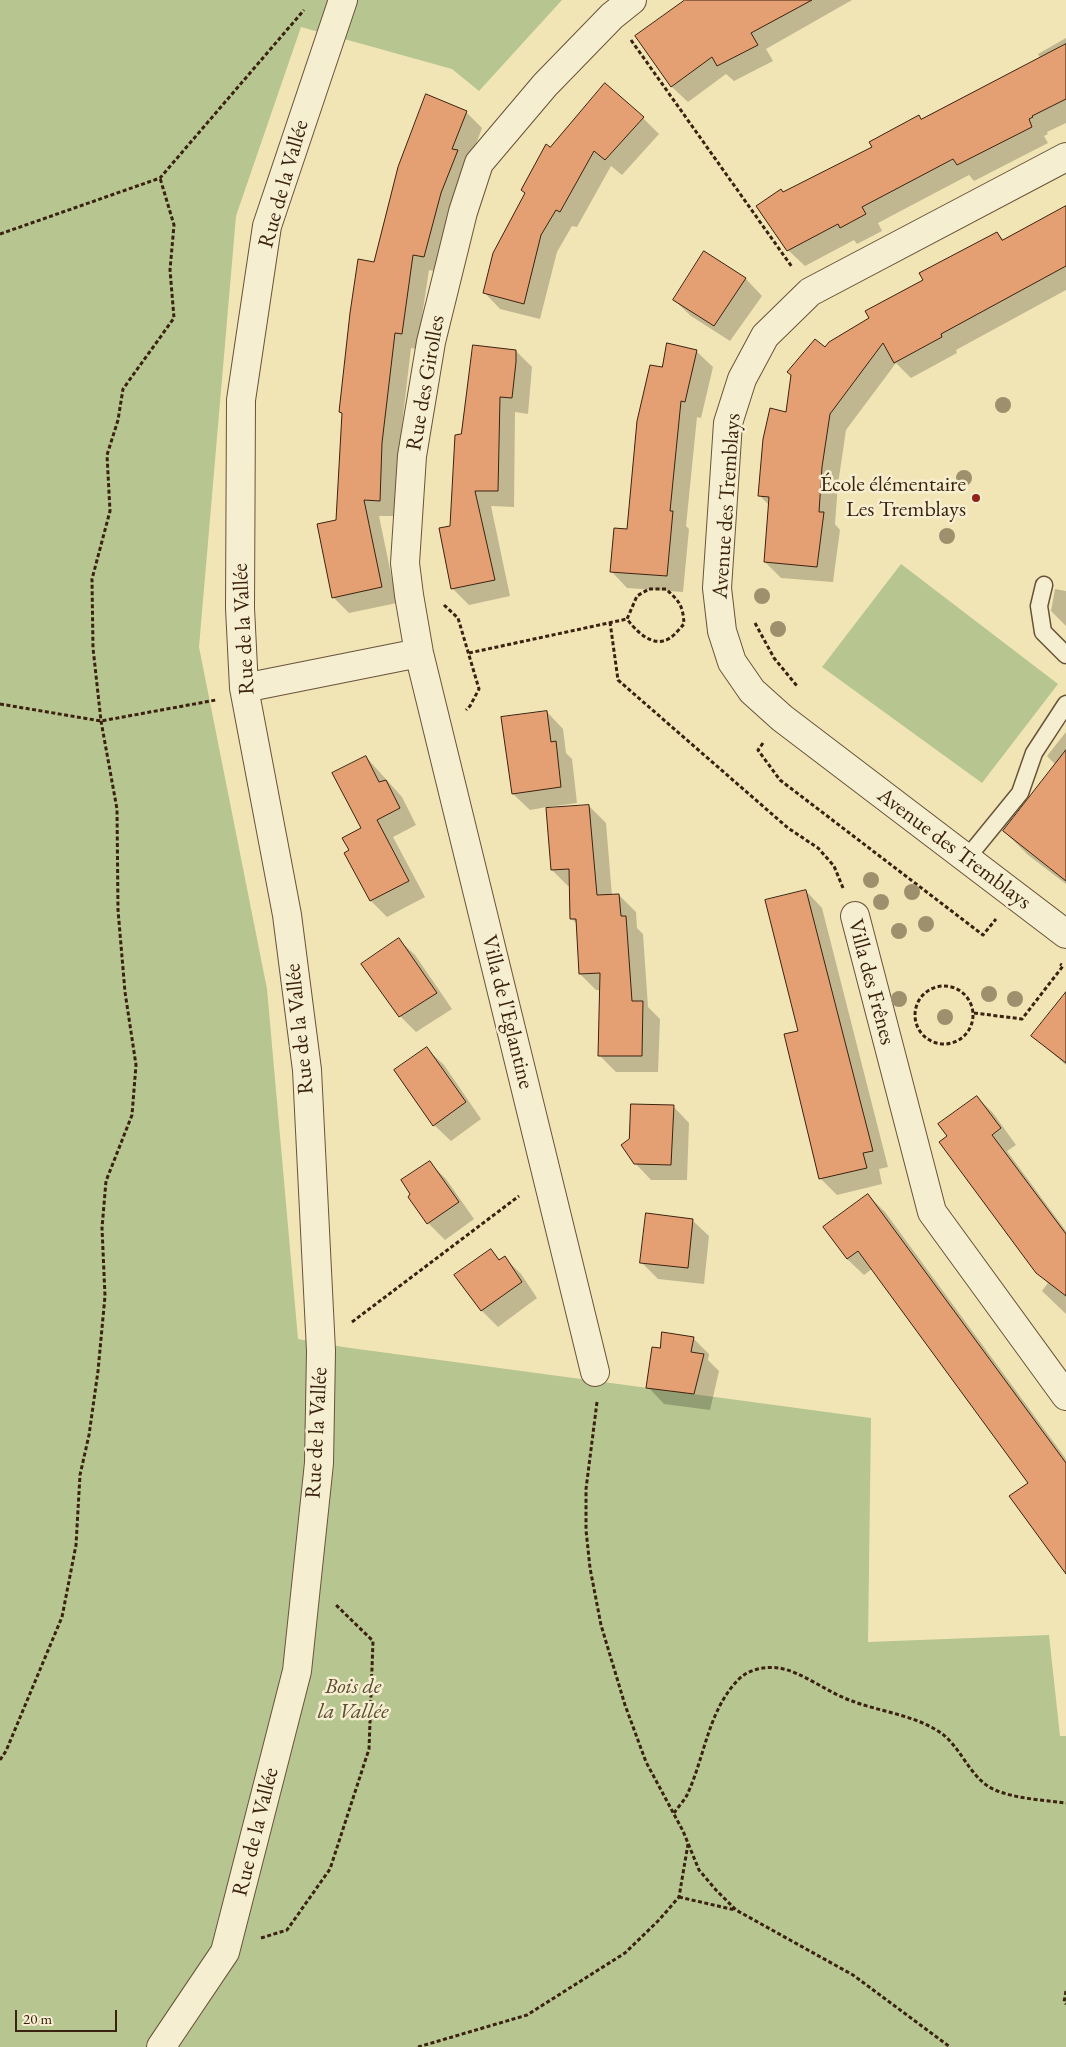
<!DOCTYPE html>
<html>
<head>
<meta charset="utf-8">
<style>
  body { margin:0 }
  #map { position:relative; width:1066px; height:2047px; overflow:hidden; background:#f1e5b6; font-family:"EB Garamond",serif }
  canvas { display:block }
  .scale { position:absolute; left:15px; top:2010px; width:102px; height:22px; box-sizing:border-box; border:2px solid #3b2210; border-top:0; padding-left:6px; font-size:15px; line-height:18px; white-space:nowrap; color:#3b2210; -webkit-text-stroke:4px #f6eed0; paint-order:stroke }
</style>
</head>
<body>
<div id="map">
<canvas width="1066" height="2047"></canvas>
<div class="scale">20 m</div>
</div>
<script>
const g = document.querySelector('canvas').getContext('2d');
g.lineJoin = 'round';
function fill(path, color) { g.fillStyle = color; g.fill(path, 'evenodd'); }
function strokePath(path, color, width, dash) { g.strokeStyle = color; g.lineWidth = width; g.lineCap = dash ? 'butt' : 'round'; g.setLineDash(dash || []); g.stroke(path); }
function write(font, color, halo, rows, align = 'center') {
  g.font = font + ' "EB Garamond",serif'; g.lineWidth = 5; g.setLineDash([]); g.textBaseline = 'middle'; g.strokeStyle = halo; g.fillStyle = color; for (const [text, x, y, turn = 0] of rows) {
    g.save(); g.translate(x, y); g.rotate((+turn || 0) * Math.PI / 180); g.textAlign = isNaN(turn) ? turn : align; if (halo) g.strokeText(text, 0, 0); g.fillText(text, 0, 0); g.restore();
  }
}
const green = new Path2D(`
  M0,0H562L479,91L452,69L301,27L236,216L199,647L267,989L298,1339L343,1347L871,1418L868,1642L1049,1635L1060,1736H1066V2047H0Z
  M901,564L1058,684L982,783L822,667Z`);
const shadow = new Path2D(`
  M708,0H852L766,49L773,61L734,81L726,74L688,102L672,87L637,37Z
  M1066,38V123L1047,132L1048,134L1044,136L1048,143L974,181L969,175L878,223L882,231L857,244L854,240L805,266L788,250L783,193L873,147L919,116L922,120L1041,59L1038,54Z
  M466,112L482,128L469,163L439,272L429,270L417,349L411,348L398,459L395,516H379L397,603L349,613L333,597L343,414L340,412L375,263Z
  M643,118L659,134L622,175L611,166L577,227L572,226L557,252L540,319L500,309L484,292L550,148Z
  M1066,207V290L956,350L957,353L911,378L896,363L846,430L838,484L835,524L840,530L833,582L781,578L765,562L770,506L759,495L788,413L825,349L997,233L1004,240Z
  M704,253L746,279L762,296L730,341L691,316L674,300Z
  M516,351L532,367L528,414L515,412L514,507L491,506L510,596L469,605L453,589L451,527L462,436Z
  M696,351L713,367L701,418L697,417L686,526L689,529L683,592L627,588L611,571L628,531L663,368Z
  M1055,589L1066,591V626L1051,611Z
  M547,712L563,729L566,753L572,759L577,803L548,807L549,809L589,806L606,823L612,896L619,895L636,912L637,928L643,934L648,1007L660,1019L658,1072H616L599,1055L601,990H596L580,974L578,925L571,918V886H568L552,870L547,807L530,810L513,794Z
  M1066,732V884L1028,855L1004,831L1056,765L1047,756Z
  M366,757L402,797L416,825L393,837L425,897L387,917L371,901L350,851L363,829Z
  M806,891L822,908L888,1167L879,1169L882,1184L837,1195L821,1179L786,1035L800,1032Z
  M399,940L415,955L452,1009L416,1032L400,1016Z
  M1066,1009V1065L1033,1036Z
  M427,1049L444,1065L481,1119L451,1141L434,1125Z
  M977,1097L993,1113L1016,1145L1007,1151L1066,1231V1314L1042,1291L1048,1283L1037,1272L949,1136Z
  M673,1106L689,1123L687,1180H651L635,1163Z
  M429,1162L446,1179L474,1219L445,1240L428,1223L412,1195Z
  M868,1195L885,1212L1066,1459V1566L1030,1483L873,1268L864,1275L847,1259Z
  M692,1220L709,1236L704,1284L658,1279L642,1263Z
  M491,1250L500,1260L505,1258L521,1274L537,1298L498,1327L481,1310Z
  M693,1338L709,1354L708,1360L719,1371L710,1410L664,1404L648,1387Z`);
const building = new Path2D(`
  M685,0H812L751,33L758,45L717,66L712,57L671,87L635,36Z
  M1066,44V99L1032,116L1033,117L1029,119L1032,127L957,165L953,159L862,207L866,214L840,228L838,224L787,251L756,206L781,189L783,192L872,147L869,142L919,115L921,119Z
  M605,83L644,117L605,160L594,151L560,212L556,210L541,235L524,304L483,293L493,253L525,193L521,190L546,144L550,147Z
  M426,94L467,111L452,149L458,150L441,193L424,257L413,255L402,334L395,333L382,443L380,501L364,500L382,587L332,598L317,524L336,520L342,413L339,412L350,313L358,259L374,262L398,167Z
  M1066,206V266L941,334L942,337L894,363L883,343L830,414L822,467L819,512H824L817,567L764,562L769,497L758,496L763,439L770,408L786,412L791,375L787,372L815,339L825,347L829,342L869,318L865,311L923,280L919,273L997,232L1002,240Z
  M704,251L746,278L714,326L673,300Z
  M667,343L697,350L685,402L681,401L670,511H673L667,576L610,572L614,528L627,529L637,421L650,365L662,367Z
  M473,345L516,350V362L512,398L500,397L498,491H475L495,580L451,589L439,528L450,526L455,435L461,434Z
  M547,711L551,742L556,741L561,787L512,794L501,717Z
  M1066,750V881L1003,831Z
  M366,756L379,782L386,780L400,808L377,820L409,881L370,901L344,853L349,850L342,838L361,828L332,773Z
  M589,805L597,895L619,894L621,916H626L632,1001H643L642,1056H598L600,973L579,974L576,919H570L569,869L551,870L546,808Z
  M806,890L873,1151L863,1153L867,1168L819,1179L784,1034L798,1031L765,900Z
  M399,938L437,993L399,1017L361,964Z
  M1066,992V1063L1031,1036Z
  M427,1047L466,1102L433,1126L394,1070Z
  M977,1096L1001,1128L992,1135L1066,1234V1296L1036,1273L939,1142L947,1136L938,1124Z
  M631,1104L674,1105L671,1165L634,1164L630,1158L621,1145L629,1139Z
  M430,1161L459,1202L427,1224L408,1197L410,1194L401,1180Z
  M868,1194L1066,1463V1574L1009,1496L1028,1483L858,1251L847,1259L823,1227Z
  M646,1213L693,1219L688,1268L640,1263Z
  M491,1249L499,1260L505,1256L522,1282L481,1311L454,1275Z
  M662,1332L694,1337L691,1352L704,1354L694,1394L646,1388L652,1347L660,1348Z`);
const path = new Path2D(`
  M631,40L792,267
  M0,234L160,178L304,10
  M649,589H666C679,601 683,605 684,624C680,628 675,635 670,638C653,649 636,631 627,619L637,596Z
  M444,605L458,618L479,689L470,706L466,710
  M610,622L618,680L788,828L818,848L834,866L843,888
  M755,623L774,658L797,686
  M469,653L627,619
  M0,704L101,721L216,700
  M763,743L758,750L780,780L983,935L996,919
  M915 1015a29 29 0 1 1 58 0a29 29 0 1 1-58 0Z
  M974,1013L1022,1019L1063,966L1060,964
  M352,1322L519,1196
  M597,1402L586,1489V1530L590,1568L601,1625L625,1705L646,1762L683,1831L699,1870L716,1890L736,1910L853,1975L950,2047
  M0,1760L6,1751L62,1617L76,1545L80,1475L89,1435L98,1371L105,1296L102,1228L106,1181L132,1115L136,1065L125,992L118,910L117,809L101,721L93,648L92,579L110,511L107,455L118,420L123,389L174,318L170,270L174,225L160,178
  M674,1813C678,1807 684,1801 687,1795C705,1757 708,1709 740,1678C750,1669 766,1666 779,1668C803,1672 828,1693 852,1701C881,1712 915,1715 941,1733C962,1748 970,1779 995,1790C1017,1799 1043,1800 1066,1803
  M679,1897L735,1910
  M261,1938L287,1930L330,1869L369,1749L373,1641L335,1604
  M1066,1991L1064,2002L1066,2004
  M418,2047L527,2015L625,1953L659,1920L679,1897L688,1844`);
const lane = new Path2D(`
  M1044,585L1039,606L1043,632L1066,655
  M967,858L1020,793L1034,753L1066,704`);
const street = new Path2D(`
  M1066,157L810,292L765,336L742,379L728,423L717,588L722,631L732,662L752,691L782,718L1066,934
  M244,688L419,653
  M855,916L932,1212L1066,1396
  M595,1372L419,653L409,595L405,563L412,456L431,342L463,212L479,163L545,85L612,16L632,0
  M161,2047L225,1952L297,1671L319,1463L321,1351L307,1070L287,915L244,688L240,608L241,400L267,226L343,0`);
const trees = [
  [1003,405],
  [964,478],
  [947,536],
  [762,596],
  [778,629],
  [871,880],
  [912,892],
  [881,902],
  [926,924],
  [899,931],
  [989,994],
  [899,999],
  [1015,999],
  [945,1017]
];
const markers = [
  [976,498,5,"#8f2418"]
];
const streetNames = [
  ["Rue de la Vallée",284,184,-74],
  ["Rue des Girolles",426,383,-80],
  ["Avenue des Tremblays",727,506,-86],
  ["Rue de la Vallée",244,629,-93],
  ["Avenue des Tremblays",954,849,37],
  ["Villa des Frênes",871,982,75],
  ["Villa de l'Eglantine",507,1012,76],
  ["Rue de la Vallée",300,1029,-96],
  ["Rue de la Vallée",317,1433,-87],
  ["Rue de la Vallée",256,1832,-76]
];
const poiNames = [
  ["École élémentaire",966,485],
  ["Les Tremblays",966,510]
];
const parkNames = [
  ["Bois de",353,1687],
  ["la Vallée",353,1712]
];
fill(green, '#b7c590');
fill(shadow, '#0003');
fill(building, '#e4a073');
strokePath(building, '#3b2210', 1);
strokePath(lane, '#68533a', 19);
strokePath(street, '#68533a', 30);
strokePath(path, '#3b2210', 3, [4, 2.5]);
strokePath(lane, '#f6eed0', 16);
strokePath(street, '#f6eed0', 28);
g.fillStyle = '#9e906c';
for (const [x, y] of trees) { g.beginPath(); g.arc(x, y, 8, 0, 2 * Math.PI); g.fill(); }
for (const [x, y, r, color] of markers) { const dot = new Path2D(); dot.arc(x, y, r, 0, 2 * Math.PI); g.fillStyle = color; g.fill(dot); strokePath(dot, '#f6eed0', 2); }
write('22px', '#3b2210', '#f6eed0', streetNames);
write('22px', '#3b2210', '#f6eed0', poiNames, 'right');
write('italic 22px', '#5a4b30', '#f6eed0', parkNames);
</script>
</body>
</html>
